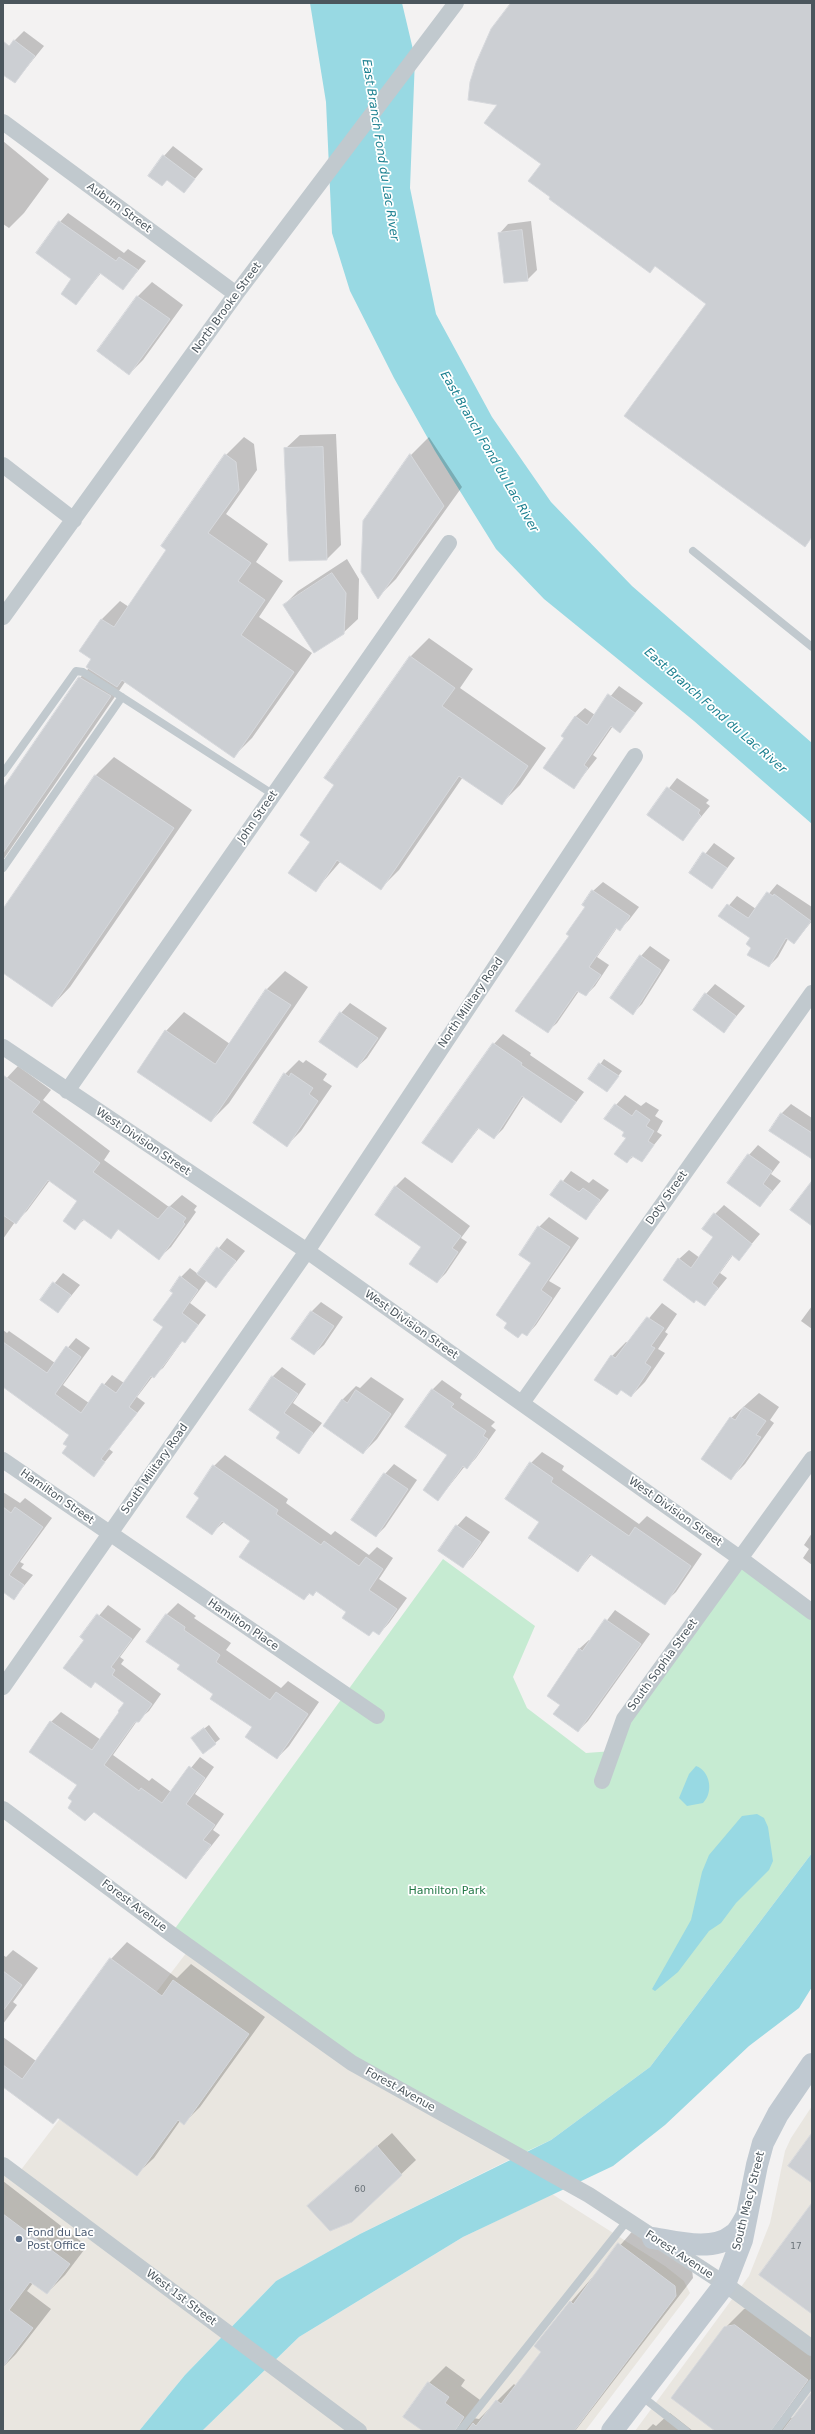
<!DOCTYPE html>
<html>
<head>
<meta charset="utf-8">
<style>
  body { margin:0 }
  #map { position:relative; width:815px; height:2434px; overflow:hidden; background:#f3f2f2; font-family:"DejaVu Sans",sans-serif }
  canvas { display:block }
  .frame { position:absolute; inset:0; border:4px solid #4b565d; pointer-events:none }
</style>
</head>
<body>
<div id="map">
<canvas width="815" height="2434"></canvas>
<div class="frame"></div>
</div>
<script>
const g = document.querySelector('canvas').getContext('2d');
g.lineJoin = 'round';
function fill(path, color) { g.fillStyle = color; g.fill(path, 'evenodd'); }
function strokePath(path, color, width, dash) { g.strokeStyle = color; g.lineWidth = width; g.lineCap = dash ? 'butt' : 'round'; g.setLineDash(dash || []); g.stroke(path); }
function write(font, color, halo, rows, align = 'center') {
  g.font = font + ' "DejaVu Sans",sans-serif'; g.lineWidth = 3.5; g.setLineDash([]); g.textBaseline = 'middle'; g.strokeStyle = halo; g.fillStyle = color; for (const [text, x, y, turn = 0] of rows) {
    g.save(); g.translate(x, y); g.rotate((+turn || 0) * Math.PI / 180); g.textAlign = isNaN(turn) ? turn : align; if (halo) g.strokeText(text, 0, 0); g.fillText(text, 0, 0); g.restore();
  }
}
const commercial = new Path2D(`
  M190,1948L519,2155L360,2234L276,2281L185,2375L139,2431H3V2165L17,2175Z
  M812,2106V2431H635L749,2276L770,2223L785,2151L791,2138Z
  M552,2194L665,2266L684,2281L690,2293L585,2431H202L299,2337L463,2237Z`);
const green = new Path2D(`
  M443,1559L535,1626L513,1677L527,1708L586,1753L613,1751L624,1719L741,1559L812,1612V1853L650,2067L551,2140L519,2155L381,2081L171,1934Z`);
const water = new Path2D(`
  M310,3H402L415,58L410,188L436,314L492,417L551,502L632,586L812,743V824L694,721L544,599L496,549L435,451L394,378L350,291L332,233L326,102Z
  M696,1766C710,1771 714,1792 703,1803L687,1806L679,1798L689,1774Z
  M757,1814L764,1818L768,1827L773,1861L769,1870L736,1903L721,1923L709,1931L678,1972L655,1991L652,1989L691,1920L702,1872L709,1855L742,1816Z
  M812,1853V1987L799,2008L749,2046L665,2125L613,2166L463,2237L299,2337L202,2431H139L185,2375L276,2281L360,2234L551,2140L650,2067Z`);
const shadow = new Path2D(`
  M24,31L44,46L15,82L3,73V52Z
  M3,141L49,179L24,213L9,228L3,224Z
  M173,146L203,169L184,192L167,179L164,156Z
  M68,213L124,253L128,249L146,261L123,289L101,273L76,304L60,222Z
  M531,221L537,270L527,280L499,234L508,224Z
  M152,282L183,305L143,360L129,374L98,351L138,296Z
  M336,434L341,545L327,559L285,449L300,435Z
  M244,437L254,444L257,470L226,514L268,544L256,562L283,581L259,617L312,653L252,738L234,756L125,682L3,860V789L80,678L89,668L92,659L80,651L102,619L120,601L129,607L168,550L226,455Z
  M429,437L462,487L396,579L378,597L364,522L411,455Z
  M347,559L359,579L358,619L343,633L284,605L298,591Z
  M429,638L473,669L460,688L546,748L520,785L501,804L463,777L399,870L381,888L341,861L315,891L312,841L335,785L410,657Z
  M619,686L643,703L620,732L613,726L593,755L597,758L574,787L566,738L575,717L585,708L595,715Z
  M114,757L192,810L70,987L52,1006L3,972V911L96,775Z
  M677,778L709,800L706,803L710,806L683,839L648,815Z
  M714,843L735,858L712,888L690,873Z
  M603,882L639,907L629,920L619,930L617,928L597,957L609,965L595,986L586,995L579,991L557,1023L547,1032L586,907L593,891Z
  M777,884L812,907V921L794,943L788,939L778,957L769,966L753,947L751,938L720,916L737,896L756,909Z
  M650,946L670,960L642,1004L633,1013L641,956Z
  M285,971L308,987L229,1103L211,1121L166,1031L184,1012L230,1044L267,989Z
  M715,984L745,1006L724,1031L706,994Z
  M350,1003L387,1028L367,1058L357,1067L321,1042L341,1013Z
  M503,1034L531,1053L530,1055L584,1092L561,1122L524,1096L503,1129L494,1138L479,1128L452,1162L424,1143L494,1044Z
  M604,1059L622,1071L607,1091L590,1079Z
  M299,1060L303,1063L306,1060L327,1074L323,1080L332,1086L301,1131L287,1145L285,1074Z
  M18,1066L51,1090L43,1100L110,1151L104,1160L169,1207L182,1195L197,1206L194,1210L196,1212L171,1247L159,1258L119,1229L110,1237L85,1219L75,1228L79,1201L50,1180L27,1211L15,1222L3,1239V1082Z
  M625,1095L641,1106L646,1102L659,1110L655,1116L663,1121L657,1132L662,1135L641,1161L634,1156L627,1162V1138L616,1105Z
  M791,1104L812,1118V1143L770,1131L782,1113Z
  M758,1145L780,1162L771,1174L781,1181L760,1206L749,1155Z
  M571,1171L589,1183L593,1179L609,1190L586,1219L552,1195Z
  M405,1177L470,1226L461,1238L467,1242L446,1273L437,1282L422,1246L376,1215L396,1186Z
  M724,1205L760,1234L739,1259L733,1255L720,1273L727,1278L705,1305L679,1259L689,1250L700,1258L715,1237V1214Z
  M549,1217L579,1238L549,1281L561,1288L536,1325L527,1335L523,1332L518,1337L533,1263L520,1254L539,1227Z
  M227,1238L245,1251L216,1287L207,1280L190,1303L206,1315L193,1332L183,1340L163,1368L153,1376L137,1397L145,1403L109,1449L113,1452L94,1475L68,1446L71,1435L3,1386V1330L7,1333L9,1331L55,1363L76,1338L90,1348L63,1385L89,1403L112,1375L124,1383L164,1327L181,1277L190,1268L198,1274Z
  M63,1273L80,1285L58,1312L41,1300Z
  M321,1302L343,1317L324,1345L314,1354L293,1339L312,1311Z
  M662,1303L677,1314L665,1332L668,1334L658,1349L665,1353L645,1382L631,1396L622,1389L596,1379L612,1356L626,1342L628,1343Z
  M812,1306V1329L801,1321Z
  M282,1367L306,1384L293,1403L322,1423L299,1452L282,1431L272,1377Z
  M371,1377L404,1399L377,1439L363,1453L342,1400L356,1386L360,1388Z
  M442,1380L462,1394L460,1398L495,1422L491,1426L496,1430L476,1458L467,1468L465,1466L438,1500L448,1454L407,1427L433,1389Z
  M759,1393L779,1407L770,1420L774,1423L745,1464L731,1478L703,1459L731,1418Z
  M542,1452L564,1466L562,1470L639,1524L647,1516L702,1554L676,1592L664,1603L592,1554L578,1571L540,1522L531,1463Z
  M225,1455L288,1499L286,1503L331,1535L335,1531L369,1555L377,1547L393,1558L379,1579L407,1598L389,1623L379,1634L317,1591L313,1595L310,1593L304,1599L252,1541L224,1522L212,1533L200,1498L214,1466Z
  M394,1464L417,1480L385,1527L376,1536L385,1474Z
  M3,1492L20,1503L25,1498L52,1518L20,1562L24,1564L21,1568L33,1575L14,1598L3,1591Z
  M466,1516L490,1532L472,1557L463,1567L440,1551L457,1526Z
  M812,1533V1565L803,1558L809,1549L804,1545Z
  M178,1603L196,1616L194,1618L231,1643L226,1650L281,1688L288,1681L319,1702L289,1746L277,1758L253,1727L181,1665L148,1642L167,1614Z
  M108,1605L141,1629L120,1657L124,1660L121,1664L161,1694L149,1711L137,1721L113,1755L149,1781L152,1778L171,1792L200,1757L214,1767L195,1794L224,1814L213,1830L220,1835L186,1878L94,1811L74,1801L78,1785L51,1722L61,1712L101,1740L121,1712L125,1703L81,1637Z
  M615,1610L650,1634L588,1721L578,1731L561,1704L579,1649L589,1640L591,1641Z
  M209,1725L220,1739L215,1743L197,1734Z
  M127,1942L177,1978L191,1964L265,2017L200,2107L184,2123L180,2121L154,2158L137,2174L59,2117L3,2086V2037L36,2061L111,1959Z
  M13,1950L38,1968L13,2002L17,2005L3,2024V1955L6,1957Z
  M392,2133L416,2160L352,2221L309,2206Z
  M3,2181L87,2246L65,2275L47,2293L33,2283L27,2291L51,2309L16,2354L3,2367Z
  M636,2227L692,2269L693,2278L575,2431H425L404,2416L429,2383L446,2366L465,2380L461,2386L480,2400L473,2418L479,2419L514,2384L516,2386L542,2351L571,2302Z
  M753,2307L812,2351V2378L790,2408L791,2418L794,2417L812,2394V2431H717L725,2328L744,2309Z
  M670,2413L693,2431H646L653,2424L656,2426Z`);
const building = new Path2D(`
  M511,3H812V537L805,547L624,416L706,304L655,266L650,273L549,199L550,197L528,181L541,164L484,123L497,105L468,100L470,82L476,63L491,29Z
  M14,40L35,56L15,83L3,75V41L9,46Z
  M163,155L195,179L184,193L167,180L162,186L148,176Z
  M59,221L116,261L119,257L138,270L123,290L100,273L76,305L61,294L71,279L36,253Z
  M522,230L528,281L504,283L498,233Z
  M137,296L170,319L129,375L97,351Z
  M323,447L327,560L289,561L284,448Z
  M225,454L236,462L239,490L208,533L251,563L238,581L265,600L241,635L294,672L234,758L122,680L117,687L86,667L91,659L79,651L101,619L114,627L166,550L161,546Z
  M410,454L444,506L378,599L361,572L363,521Z
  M332,573L346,593L344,634L314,653L283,605Z
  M410,656L455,688L442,706L528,766L502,805L459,776L381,890L337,860L316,892L288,873L310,842L300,835L334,785L324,778Z
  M79,677L111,696L3,853V788Z
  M608,694L635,713L620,733L611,726L584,765L588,768L574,789L543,768L564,738L561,736L575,716L587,725Z
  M95,775L174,828L52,1007L3,973V909Z
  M667,787L700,810L698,813L701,816L683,841L647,815Z
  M703,852L727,868L712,889L689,873Z
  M592,890L630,916L620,931L616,928L589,967L601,975L586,996L577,991L548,1033L515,1011L569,936L566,934L585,907L582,905Z
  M767,892L773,896L774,894L811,921L794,944L786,938L769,967L747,955L751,948L746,944L750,938L718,916L727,904L748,918Z
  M640,955L661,970L633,1015L610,998Z
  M266,989L291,1005L211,1122L137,1072L165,1030L215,1064Z
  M705,993L736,1016L724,1033L693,1010Z
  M340,1012L378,1038L357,1068L319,1042Z
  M493,1043L522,1063L521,1065L576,1102L561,1123L522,1096L494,1139L478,1128L452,1163L422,1143Z
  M599,1063L619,1076L607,1092L588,1079Z
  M284,1073L289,1077L291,1073L313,1088L309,1094L318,1101L287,1147L253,1123Z
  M3,1075L40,1102L32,1112L100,1163L93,1172L158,1219L169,1206L186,1218L183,1222L185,1224L159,1260L118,1229L111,1239L83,1219L75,1230L63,1221L77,1201L48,1180L16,1224L3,1215Z
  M615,1104L632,1116L636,1110L650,1120L646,1126L654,1131L648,1141L654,1145L642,1162L632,1156L627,1163L614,1154L626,1138L622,1136L624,1132L604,1119Z
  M781,1113L812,1133V1159L769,1131Z
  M748,1154L772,1171L763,1184L772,1191L760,1207L727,1183Z
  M561,1180L579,1192L583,1188L600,1200L586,1220L550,1195Z
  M812,1181V1226L790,1210Z
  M395,1186L461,1236L452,1248L458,1252L437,1283L409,1264L421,1247L375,1215Z
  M714,1213L752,1244L739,1261L732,1255L712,1283L718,1288L705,1306L696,1300L694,1303L663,1280L678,1258L691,1268L713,1237L702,1229Z
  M538,1226L570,1247L541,1290L552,1298L527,1336L522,1333L518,1338L504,1328L507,1323L496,1315L531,1263L519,1255Z
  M217,1247L236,1261L216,1288L197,1274Z
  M180,1276L198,1290L182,1313L198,1325L185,1343L182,1341L154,1378L151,1376L129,1407L137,1413L101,1459L105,1462L94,1477L62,1453L67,1446L63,1444L69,1435L3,1387V1342L47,1373L66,1346L81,1357L55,1394L81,1413L102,1383L116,1393L136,1365L163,1327L153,1320L173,1293L170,1291Z
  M53,1282L71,1295L58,1313L40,1300Z
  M311,1311L334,1326L314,1355L291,1339Z
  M647,1317L664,1328L651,1346L655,1348L645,1363L651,1367L631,1397L621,1390L617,1395L594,1380L611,1355L615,1358Z
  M272,1376L298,1394L284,1413L313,1433L299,1454L276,1438L280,1432L249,1410Z
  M432,1389L454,1404L451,1407L486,1431L483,1436L488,1439L467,1469L463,1466L438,1501L423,1490L447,1455L405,1427Z
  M356,1390L391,1414L363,1454L323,1426L342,1399L347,1403Z
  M744,1407L766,1421L756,1435L761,1437L731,1480L701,1459L730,1417L735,1420Z
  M530,1462L553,1478L551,1482L629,1536L635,1527L691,1566L665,1605L590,1554L578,1572L528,1538L539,1522L505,1499Z
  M213,1465L278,1510L276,1514L321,1545L324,1541L359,1566L366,1557L383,1569L369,1590L397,1609L379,1635L373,1631L369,1636L342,1618L346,1612L316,1591L313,1596L309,1593L304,1600L239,1557L250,1541L222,1521L212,1535L186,1517L199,1498L194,1494Z
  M384,1473L408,1489L376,1537L351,1520Z
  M3,1507L11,1513L15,1507L43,1527L9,1575L24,1585L14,1600L3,1592Z
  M456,1525L481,1542L463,1568L438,1551Z
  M97,1614L132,1639L111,1667L115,1670L112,1675L152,1704L139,1722H135L104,1765L139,1791L141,1788L162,1803L189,1766L205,1778L186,1804L215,1825L203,1840L211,1845L186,1879L94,1812L85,1821L68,1808L72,1801L68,1798L77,1785L29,1752L50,1721L92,1750L119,1712L118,1711L124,1703L95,1682L91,1688L63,1668L84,1640L80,1637Z
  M166,1614L185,1627L184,1630L220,1655L216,1662L270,1700L276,1692L308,1714L277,1759L245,1737L252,1727L210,1699L213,1694L177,1669L180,1665L146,1642Z
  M605,1619L641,1644L578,1732L553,1714L560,1705L547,1696L579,1648L582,1651Z
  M204,1728L216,1744L203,1754L191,1738Z
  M110,1958L162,1996L173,1980L249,2034L184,2125L178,2120L137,2176L58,2118L53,2124L3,2087V2065L22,2079Z
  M3,1971L22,1985L3,2011Z
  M812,2133V2183L788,2166Z
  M377,2146L402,2175L352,2222L330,2231L307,2206Z
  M812,2203V2314L759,2275Z
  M3,2214L70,2264L47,2294L30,2282L9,2310L33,2328L3,2367Z
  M618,2243L675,2286L676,2296L574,2431H467L473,2423L476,2426L496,2400L501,2404L541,2352L534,2346L570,2301L573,2304Z
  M735,2325L808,2380L771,2431H715L671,2398L724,2327Z
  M428,2382L449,2397L445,2403L464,2417L455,2431H423L403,2417Z
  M812,2392V2431H783Z`);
const service = new Path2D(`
  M693,551L812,647
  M3,773L76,671L83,672L274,795
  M3,868L122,697
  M640,2395L686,2431
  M460,2431L627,2221
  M776,2431L812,2383`);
const minor = new Path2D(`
  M3,122L236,294
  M3,465L74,520
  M3,617L236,294L456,3
  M3,1047L307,1251L741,1559L812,1612
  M67,1091L449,543
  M522,1403L812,993
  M3,1460L377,1716
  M3,1687L307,1251L635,756
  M602,1781L624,1719L812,1459
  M3,1809L171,1934L352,2063L589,2195L725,2284L812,2348
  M3,2165L359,2431`);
const secondary = new Path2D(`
  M653,2238C677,2242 713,2252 733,2235C739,2231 742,2223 746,2217
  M612,2431L725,2284L742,2240L757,2165L763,2143L778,2114L812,2064`);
const markers = [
  [19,2239,4,"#5c6f8a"]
];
const numberNames = [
  ["60",360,2190],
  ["17",796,2247]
];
const streetNames = [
  ["Auburn Street",119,208,36],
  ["North Brooke Street",227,308,-54],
  ["John Street",258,817,-55],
  ["North Military Road",471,1003,-56],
  ["West Division Street",143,1142,34],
  ["Doty Street",667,1198,-55],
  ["West Division Street",411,1325,35],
  ["South Military Road",155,1469,-55],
  ["Hamilton Street",57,1497,35],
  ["West Division Street",675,1512,35],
  ["Hamilton Place",243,1625,34],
  ["South Sophia Street",663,1665,-54],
  ["Forest Avenue",134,1906,37],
  ["Forest Avenue",400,2090,29],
  ["South Macy Street",749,2201,-76],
  ["Forest Avenue",679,2255,33],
  ["West 1st Street",181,2298,37]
];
const parkNames = [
  ["Hamilton Park",447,1891]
];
const serviceNames = [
  ["Fond du Lac",27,2233],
  ["Post Office",27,2246]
];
const waterNames = [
  ["East Branch Fond du Lac River",380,150,81],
  ["East Branch Fond du Lac River",489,452,60],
  ["East Branch Fond du Lac River",715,711,41]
];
fill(commercial, '#e9e6e0');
fill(green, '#c6ebd2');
fill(water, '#98d9e3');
fill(shadow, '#0003');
fill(building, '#cccfd3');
strokePath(building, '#d6d8dc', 1);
strokePath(service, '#c1c9ce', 8);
strokePath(minor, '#c1c9ce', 16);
strokePath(secondary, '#c0c9d1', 22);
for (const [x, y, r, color] of markers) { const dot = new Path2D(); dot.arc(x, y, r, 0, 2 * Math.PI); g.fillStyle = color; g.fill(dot); strokePath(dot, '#fff', 1.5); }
write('9px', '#6b747a', null, numberNames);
write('11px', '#4b565d', '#fff', streetNames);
write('11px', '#237847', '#fff', parkNames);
write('11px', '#4e5e75', '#fff', serviceNames, 'left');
write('italic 12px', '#1c8090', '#fff', waterNames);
</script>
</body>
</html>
